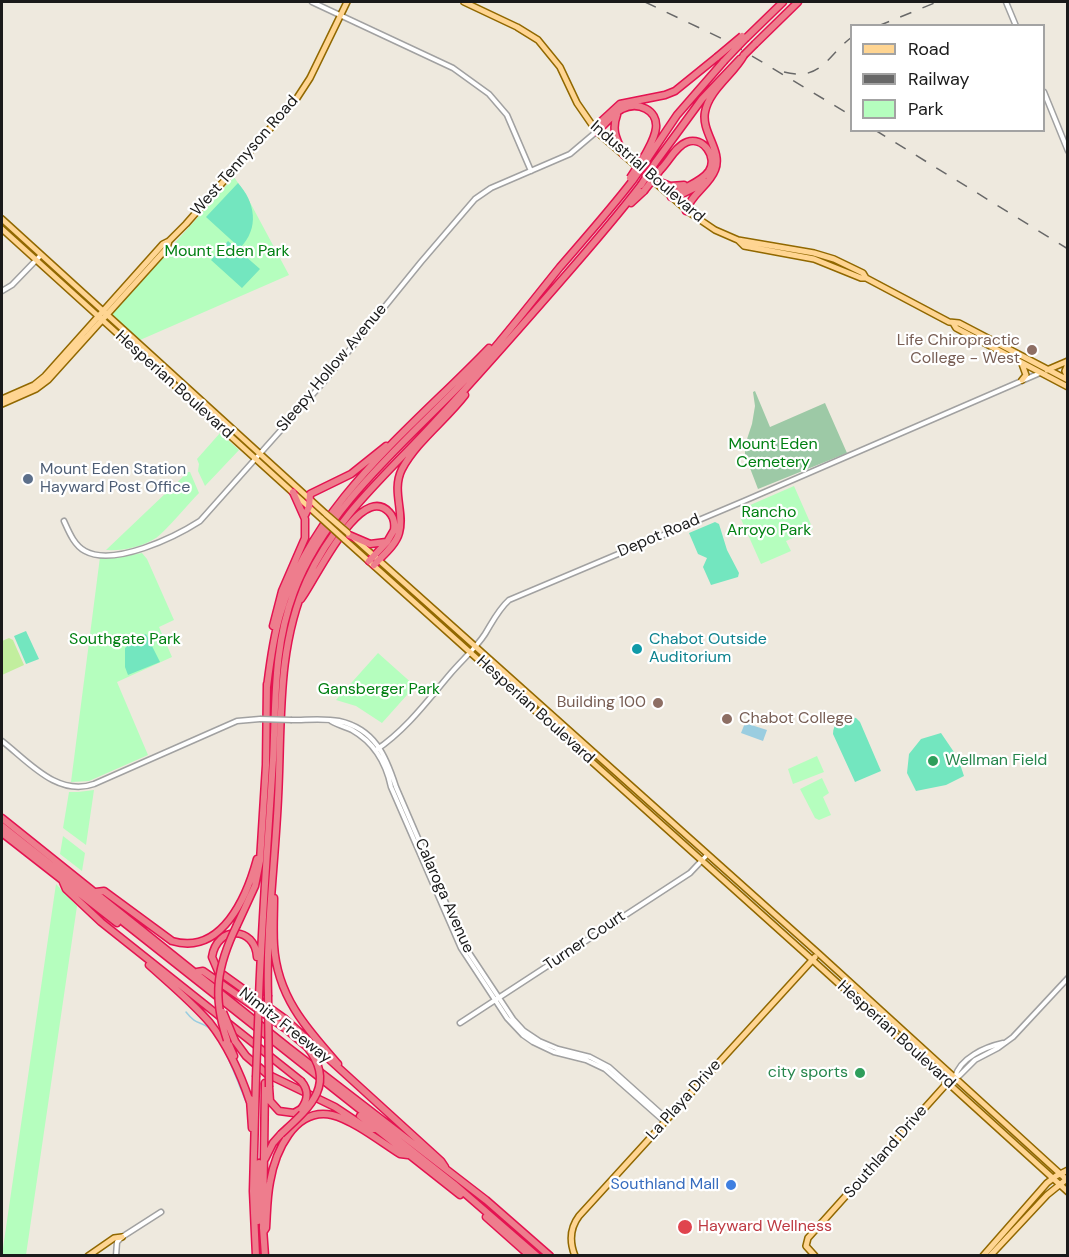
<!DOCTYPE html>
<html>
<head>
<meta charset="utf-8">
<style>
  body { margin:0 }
  #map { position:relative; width:1069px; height:1257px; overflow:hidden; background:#eee9de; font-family:"DM Sans",sans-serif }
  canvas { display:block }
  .frame { position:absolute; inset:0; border:3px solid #1a1a1a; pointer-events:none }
  .legend { position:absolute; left:850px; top:24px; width:195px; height:108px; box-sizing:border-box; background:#fff; border:2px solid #a3a3a3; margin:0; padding:8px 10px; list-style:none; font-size:18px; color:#1a1a1a }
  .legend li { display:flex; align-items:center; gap:12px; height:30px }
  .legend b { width:30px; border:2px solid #a3a3a3 }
</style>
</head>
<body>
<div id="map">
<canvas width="1069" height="1257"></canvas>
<div class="frame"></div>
<ul class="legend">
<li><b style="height:8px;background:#ffd592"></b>Road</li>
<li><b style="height:8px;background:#686868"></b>Railway</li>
<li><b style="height:16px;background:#b5febe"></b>Park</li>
</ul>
</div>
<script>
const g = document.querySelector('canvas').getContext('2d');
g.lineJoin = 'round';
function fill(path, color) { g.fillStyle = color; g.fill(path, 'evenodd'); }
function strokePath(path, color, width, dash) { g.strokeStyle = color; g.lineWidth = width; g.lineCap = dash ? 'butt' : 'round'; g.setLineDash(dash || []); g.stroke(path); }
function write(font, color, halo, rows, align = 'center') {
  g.font = font + ' "DM Sans",sans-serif'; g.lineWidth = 4.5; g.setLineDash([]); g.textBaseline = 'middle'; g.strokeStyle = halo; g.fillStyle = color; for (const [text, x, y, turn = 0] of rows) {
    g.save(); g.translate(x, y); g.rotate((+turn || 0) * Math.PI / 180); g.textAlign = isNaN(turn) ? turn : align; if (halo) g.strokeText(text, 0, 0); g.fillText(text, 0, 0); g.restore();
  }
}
const grass = new Path2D(`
  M9,638L13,640L24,665L2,675V641Z`);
const cemetery = new Path2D(`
  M755,391L770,427L825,403L847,453L758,489L745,455V445L752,424L755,406L753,392Z`);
const park = new Path2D(`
  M234,177L245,193L289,275L140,340L111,314Z
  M220,433L239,450L205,486L198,471L199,464L197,459Z
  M188,472H190L199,493C188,504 168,529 156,538C142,547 123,551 106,550Z
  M794,486L813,529L786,541L791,551L761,564L741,519L745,517L741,509Z
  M142,553L147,559L174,620L159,627L172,657L117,682L148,755L89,781L71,782L100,557L115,558Z
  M378,653L415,686L382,723L356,706L336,700Z
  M817,756L824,772L793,784L788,769Z
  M822,778L829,793L823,797L831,815L819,820L815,818L800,789Z
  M94,790L86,845L63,828L69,792H78Z
  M63,836L85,853L82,871L60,854Z
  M56,884L77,906L26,1255H2Z`);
const pitch = new Path2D(`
  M238,183C255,202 260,228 240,248L206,217Z
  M228,241L260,269L242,288L211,260Z
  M715,522L719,524L727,550L739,573L738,577L711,585L703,567L707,558L698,554L689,533Z
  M26,631L39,659L26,664L14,636Z
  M146,634L160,662L128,675L125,667V648L137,638Z
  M850,717L856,718L860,722L881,771L855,782L833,734C833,723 841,719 850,717Z
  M941,733L958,758L964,776L946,785L916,791L907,773L909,754L921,739Z`);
const water = new Path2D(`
  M745,723L767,730L763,741L741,733Z`);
const stream = new Path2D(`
  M186,1012C197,1026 199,1020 209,1028C223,1040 239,1085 246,1102`);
const minor = new Path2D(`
  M312,2L453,68L489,94L507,115L531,171
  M1006,2L1016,26
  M1044,92L1068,151
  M2,291L12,285L41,255
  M64,521C69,532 74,545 85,551C114,567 175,537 200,521L322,384L421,262L475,199L491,188L570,154L596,132
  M292,720C307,720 325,718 339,721C375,729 386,756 396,787L464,945L513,1019L524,1031L539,1041L558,1049L590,1057L609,1067L667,1119
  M331,721C338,725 345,727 352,730C375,743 386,763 391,787L461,948L507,1018L523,1035L533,1042L554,1052L586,1060L605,1069L665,1122
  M2,741C28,761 57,797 94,784L237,721L260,719
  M376,750C406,730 428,700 451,673C462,660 476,648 485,634C493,621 498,610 509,600L744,501L1040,373
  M460,1023L690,873L707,855
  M954,1077L959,1076L975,1060L998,1048L1013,1037L1068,978
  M955,1077C960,1058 985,1047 1003,1043
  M116,1256L117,1242L122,1237L161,1212`);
const major = new Path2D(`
  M464,2L517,27L538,40L560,67L577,103L597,132L690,213L715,230L738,240L744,246L814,259L861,278H866
  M2,219L326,514
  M2,229L322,519
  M738,240L814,253L834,259L863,273L866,278L949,322L959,323L1068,380
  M953,323L956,328L1068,387
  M1068,364L1065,371L1068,378
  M1047,370L1068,361
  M1022,380L1026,375L1022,364
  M2,399L34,385L45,376L163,244L169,241L186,224L297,98L310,78L347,2
  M2,404L36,389L48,380L167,248L169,241
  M354,538L818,953L1068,1181
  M344,539L807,955L1068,1192
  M88,1256L114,1238L122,1237
  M575,1256C569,1241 570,1228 579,1216L815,957
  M815,1256L806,1246L808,1238L949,1081
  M983,1256L1047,1183L1056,1176L1068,1170
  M990,1256L1047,1195L1068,1178`);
const highway = new Path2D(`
  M746,38L783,2
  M755,44L798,2
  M617,115C611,131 617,140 624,155
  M594,128L620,104L665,95L675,91L717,57
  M597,132C605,124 613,114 622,109C638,101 658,110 656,128C655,138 649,147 645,155
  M648,158L677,115L724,61
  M655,163L702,99L740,59
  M661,169C669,161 676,146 687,142C703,136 718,157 709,171C701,183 682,187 671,197
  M650,178L670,186L684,185
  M678,196L706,182
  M631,203L644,191
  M686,211C691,194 709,186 715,170C723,151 701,132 705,112C709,90 733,75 744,55
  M305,515L309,507L310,494L351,474L386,446
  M349,535L370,544L386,542
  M374,565C382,556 396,545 399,533C405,512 391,491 402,469C417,441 446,420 465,395
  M301,599C314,583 360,481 389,512C394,517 395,523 394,530L387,542L369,561
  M273,626L282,591L305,538V519L293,492
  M267,687C270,663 273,638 280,615C312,503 412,428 489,348
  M2,818L289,1048L486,1200L550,1256
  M2,826L454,1184L537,1256
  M2,833L117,923
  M63,882L66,889L101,922L301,1081
  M96,892L104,891L172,941C222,956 247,896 257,859
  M274,898C274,914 273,929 274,945C277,996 306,1028 338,1064
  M237,925L255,886L260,861L266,765L267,684
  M257,957C255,926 217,925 212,957L218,971L285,1019L441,1161L445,1167
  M149,965C169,983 192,1002 210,1023C228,1046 241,1075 250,1102
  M197,972L203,971L286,1029L307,1047
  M268,995C266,929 275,864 278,798C282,724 276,649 307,580C334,519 389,472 434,423C477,377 518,330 559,283C587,251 615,219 641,185
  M259,997C262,918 268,839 273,760C276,703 273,647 294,592C328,500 420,431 485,359C511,329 535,298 560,267C585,238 610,210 633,180
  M227,1040L234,1056
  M235,1041L246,1056L267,1074L335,1107L368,1129H376
  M269,1087L270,1101L279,1111L294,1113L301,1109
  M250,1099L252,1128
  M360,1116L460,1195
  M265,1159L273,1143L281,1134
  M486,1217L530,1256
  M258,1221L259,1163
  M264,1231L266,1228C267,1213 267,1197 270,1182C275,1153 294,1107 332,1115C353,1120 381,1142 400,1154L408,1155
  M256,1256L253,1191L256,1077
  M265,1256L263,1228L265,1083`);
const rail = new Path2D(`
  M645,2L727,41L852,116
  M878,26L937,2
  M784,72C822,82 827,55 852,37
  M875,130L1068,249`);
const minorBridge = new Path2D(`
  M260,719L292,720`);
const majorBridge = new Path2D(`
  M326,514L348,533
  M322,519L344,539`);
const highwayBridge = new Path2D(`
  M744,55L755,44
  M717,57L742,36
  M724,61L746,38
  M630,178L645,155
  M633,180L648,158
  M641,185L655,163
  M644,191L661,169
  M268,995L269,1087
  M223,1012L235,1041
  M227,1040C212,996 217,966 237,925
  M256,1077L259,997
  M301,1109C308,1100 309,1090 301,1081
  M281,1134C308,1109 338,1085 307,1047`);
const markers = [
  [1032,350,6,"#8d6e63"],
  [28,479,6,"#5c6f8a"],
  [637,649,6,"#0f9aa8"],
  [658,703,6,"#8d6e63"],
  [727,719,6,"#8d6e63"],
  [933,761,6,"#2e9e5b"],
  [860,1073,6,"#2e9e5b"],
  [731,1185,6,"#3f7fe0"],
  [685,1227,8,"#e0444e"]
];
const streetNames = [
  ["West Tennyson Road",245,156,-49],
  ["Industrial Boulevard",647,172,41],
  ["Sleepy Hollow Avenue",332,368,-50],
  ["Hesperian Boulevard",174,385,42],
  ["Depot Road",659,536,-23],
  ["Hesperian Boulevard",535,710,42],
  ["Calaroga Avenue",444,896,66],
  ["Turner Court",585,941,-34],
  ["Nimitz Freeway",285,1026,38],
  ["Hesperian Boulevard",896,1035,42],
  ["La Playa Drive",684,1100,-48],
  ["Southland Drive",886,1152,-49]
];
const parkNames = [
  ["Mount Eden Park",227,252],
  ["Mount Eden",773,445],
  ["Cemetery",773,463],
  ["Rancho",769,513],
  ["Arroyo Park",769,531],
  ["Southgate Park",125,640],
  ["Gansberger Park",379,690]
];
const educationNames = [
  ["Life Chiropractic",1020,341],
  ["College - West",1020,359],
  ["Building 100",646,703],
  ["Chabot College",739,719,"left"]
];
const serviceNames = [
  ["Mount Eden Station",40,470],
  ["Hayward Post Office",40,488]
];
const cultureNames = [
  ["Chabot Outside",649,640],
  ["Auditorium",649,658]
];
const leisureNames = [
  ["Wellman Field",945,761],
  ["city sports",848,1073,"right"]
];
const shopNames = [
  ["Southland Mall",719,1185]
];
const healthNames = [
  ["Hayward Wellness",698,1227]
];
fill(grass, '#c2ee9e');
fill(cemetery, '#9dc9a6');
fill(park, '#b5febe');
fill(pitch, '#73e6bf');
fill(water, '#9acde0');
strokePath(stream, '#9acde0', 1.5);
strokePath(minor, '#a1a1a1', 7);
strokePath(major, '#916800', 8);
strokePath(highway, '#e41351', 9);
strokePath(minor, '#fff', 4);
strokePath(major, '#ffd592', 5);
strokePath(highway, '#ee7d8d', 6);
strokePath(rail, '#686868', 1.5, [12, 12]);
strokePath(minorBridge, '#a1a1a1', 7, []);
strokePath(majorBridge, '#916800', 8, []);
strokePath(highwayBridge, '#e41351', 9, []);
strokePath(minorBridge, '#fff', 4);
strokePath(majorBridge, '#ffd592', 5);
strokePath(highwayBridge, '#ee7d8d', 6);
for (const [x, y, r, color] of markers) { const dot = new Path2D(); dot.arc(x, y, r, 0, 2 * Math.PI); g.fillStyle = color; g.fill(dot); strokePath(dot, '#fff', 2); }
write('16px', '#1a1a1a', '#fff', streetNames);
write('16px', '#018012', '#fff', parkNames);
write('16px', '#785e54', '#fff', educationNames, 'right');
write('16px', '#4e5e75', '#fff', serviceNames, 'left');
write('16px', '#0d838f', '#fff', cultureNames, 'left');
write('16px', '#27864d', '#fff', leisureNames, 'left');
write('16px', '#366cbe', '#fff', shopNames, 'right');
write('16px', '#be3a42', '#fff', healthNames, 'left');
</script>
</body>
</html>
